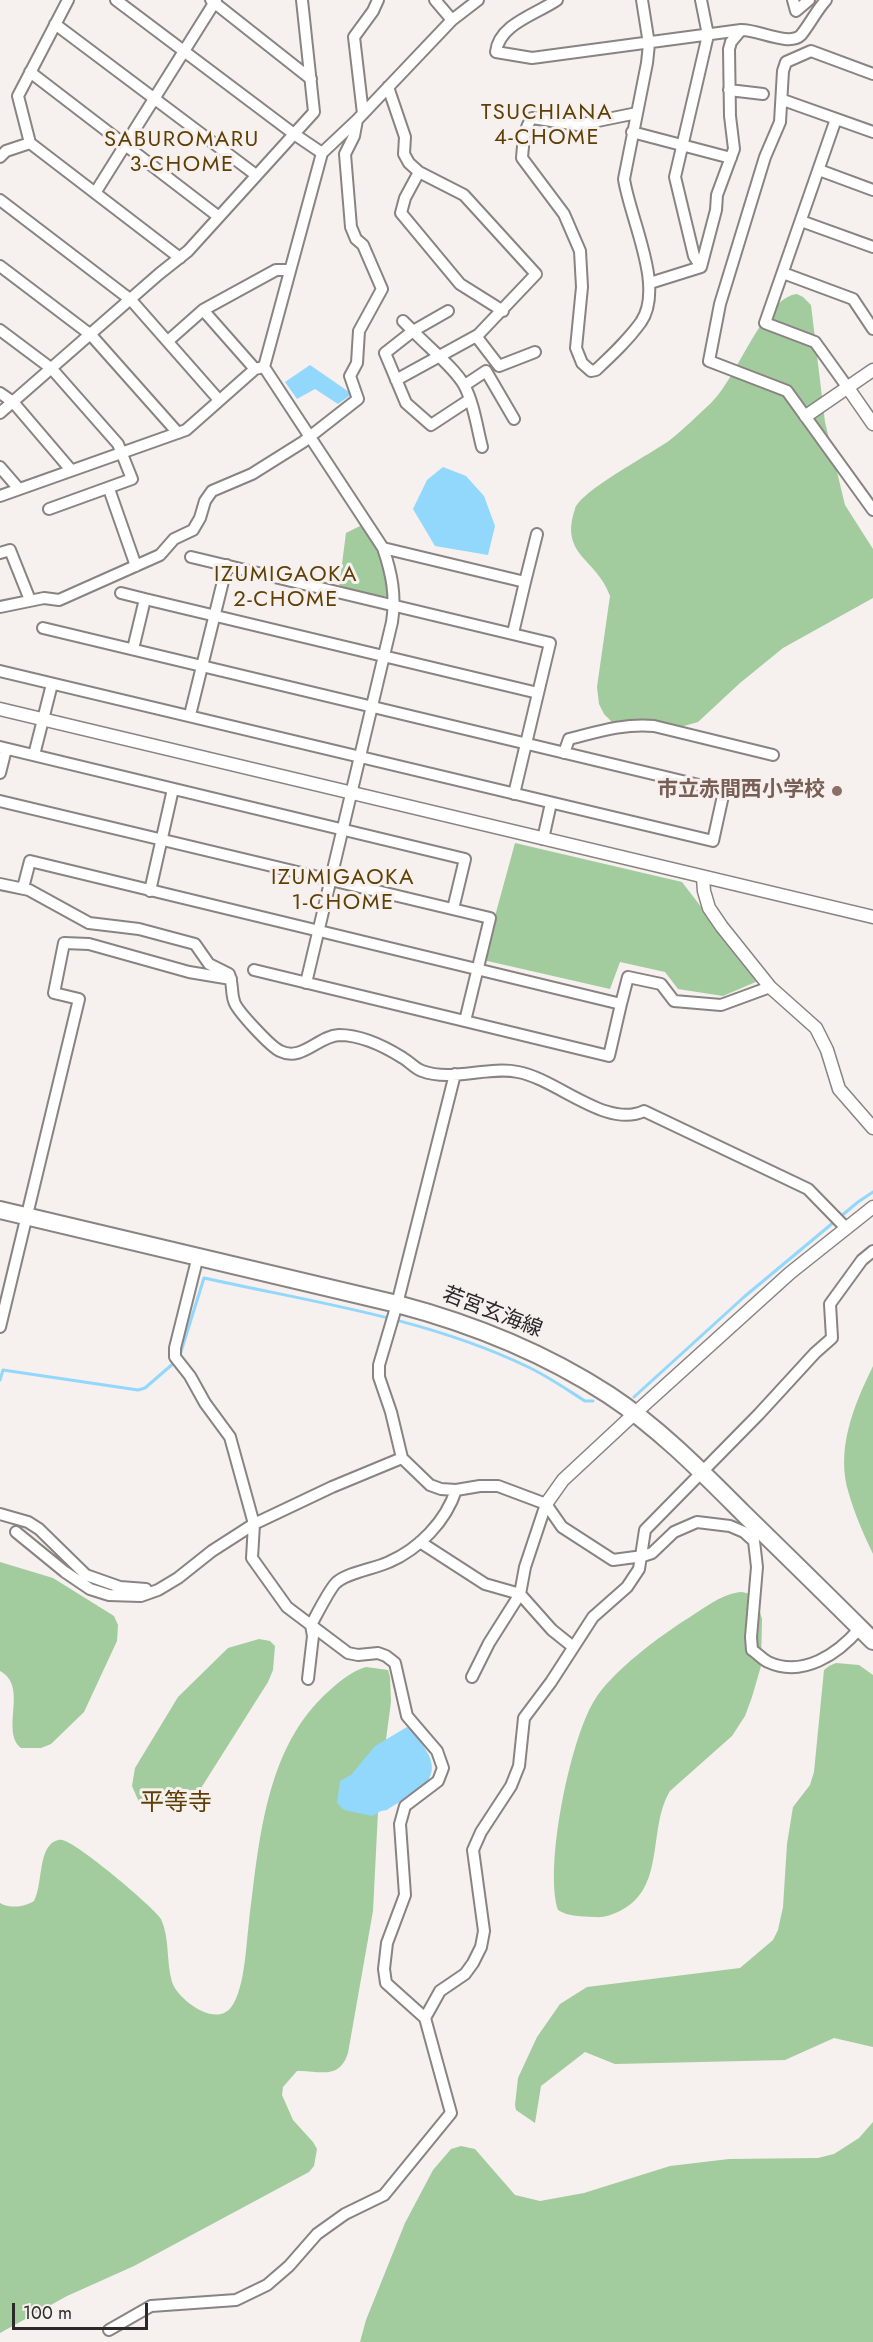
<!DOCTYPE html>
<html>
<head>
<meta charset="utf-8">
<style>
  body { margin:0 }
  #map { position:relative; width:873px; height:2342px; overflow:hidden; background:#f6f0ee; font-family:Jost,sans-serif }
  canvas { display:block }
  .scale { position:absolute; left:12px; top:2303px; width:136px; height:27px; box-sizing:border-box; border:3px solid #2c2928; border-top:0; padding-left:8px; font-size:18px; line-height:21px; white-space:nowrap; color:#2c2928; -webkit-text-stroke:4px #f6f0ee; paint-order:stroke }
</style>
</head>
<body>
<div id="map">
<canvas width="873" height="2342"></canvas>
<div class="scale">100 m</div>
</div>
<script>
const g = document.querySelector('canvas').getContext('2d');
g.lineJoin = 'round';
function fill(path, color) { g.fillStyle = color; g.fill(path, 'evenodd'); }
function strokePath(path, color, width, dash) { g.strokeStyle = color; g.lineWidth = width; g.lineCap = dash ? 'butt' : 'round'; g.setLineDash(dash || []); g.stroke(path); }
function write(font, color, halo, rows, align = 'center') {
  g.font = font + ' Jost,"Noto Sans JP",sans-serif'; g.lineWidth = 6; g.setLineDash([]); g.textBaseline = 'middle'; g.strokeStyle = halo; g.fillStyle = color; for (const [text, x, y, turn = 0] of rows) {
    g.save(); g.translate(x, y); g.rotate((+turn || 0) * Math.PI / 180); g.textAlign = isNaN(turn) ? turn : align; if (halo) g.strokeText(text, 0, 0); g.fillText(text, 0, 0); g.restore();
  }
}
const green = new Path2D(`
  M797,294L803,297L811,305L825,422L845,505L873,549V598L783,648L740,683L698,722L663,732L640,731L613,723L604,714L599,704L597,687L610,596C597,558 559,556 575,509C580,491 651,454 670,440C684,429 698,415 711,403C737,379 763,298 797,294Z
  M362,525C376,547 390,571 387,597L339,587L346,533Z
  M515,843L682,882L758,981L723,996L678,989L665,972L620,962L610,989L483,960Z
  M873,1366V1554C864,1535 855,1515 849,1494C835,1450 854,1405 873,1366Z
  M0,1562L53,1578L114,1616L118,1625L117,1641L84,1712L51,1744L41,1748H21C0,1731 29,1686 0,1671Z
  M742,1592L750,1594L757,1601L762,1619L761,1666L752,1697L745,1716L732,1736L670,1791C648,1827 665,1884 625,1908C615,1914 605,1918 594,1917C581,1916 569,1917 558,1910C544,1867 570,1740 594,1701C611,1672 661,1635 690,1617C706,1607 723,1593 742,1592Z
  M259,1639L270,1641L275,1646L273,1670L268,1682L196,1796L181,1808L155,1806L139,1802L132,1786L135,1768L178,1697L228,1648Z
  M836,1663L859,1665L873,1675V2047L834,2038L785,2060L615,2064L585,2052L541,2086L535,2123L516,2110L515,2105L518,2078L537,2037L560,2004L587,1987L740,1968L773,1940L778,1930L783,1907L787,1844L793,1807L810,1785L814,1772L824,1670L829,1666Z
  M366,1667L388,1670L390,1677L391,1702L379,1792L373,1911L348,2053C339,2081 319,2070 297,2071L283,2087L282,2095L293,2120L313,2142L317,2149L314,2166L309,2172L134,2266L67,2296L0,2333V1903C10,1909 25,1907 34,1901C42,1886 39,1856 50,1845C52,1842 59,1839 62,1840C75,1841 155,1908 161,1919C170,1939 166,1961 172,1982C178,2000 217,2029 232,2006C245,1987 246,1945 249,1922C259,1843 265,1747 329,1691C340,1681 352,1671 366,1667Z
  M873,2122V2342H360L366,2320L405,2223L433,2170L451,2149L461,2146L475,2149L515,2195L540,2201L584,2193L670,2166L729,2159L818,2158L834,2154L859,2138Z`);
const water = new Path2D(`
  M310,365L352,394L338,404L315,389L297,399L285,382Z
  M443,467L466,476L484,496L495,526L488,555L435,546L413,509L427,480Z
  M407,1727C417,1733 421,1742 427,1752C445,1783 409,1795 387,1810L381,1811L372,1816L344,1810L337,1803L340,1781L351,1775L375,1746Z`);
const stream = new Path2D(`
  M179,1358L204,1278C312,1302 426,1318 526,1366C546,1375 566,1389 585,1401H593
  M0,1380L3,1370L138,1390L145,1388L175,1362
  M634,1397L744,1297L858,1202L873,1192`);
const minor = new Path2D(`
  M68,0L18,96L30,143L180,258
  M116,0L294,134L322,153
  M211,0L311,79
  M435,0L452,20
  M557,0C537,14 499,24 496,52L532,58L741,30C757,29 789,47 801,35C810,24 816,11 826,0
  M793,0L796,11L809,0
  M55,24L256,175
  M30,72L219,217
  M873,74L811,51L786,62L783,71L780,122L765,157L720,304L709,361L787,391L873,510
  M388,87L405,137L404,154L409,163L419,172L464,195L536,274L478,335L396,380
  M729,90L763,94
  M783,100L873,132
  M637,113L578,125L532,118C524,128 523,145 522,158L564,214L580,251L582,287L576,348L582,363L591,371L596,370C612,355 628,340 641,322C665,287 630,219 624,179L647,63L649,44L642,0
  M363,114L354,37L373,11L378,0
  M836,119L765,323L815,342L848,388
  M632,132L731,158
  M0,157L6,151L30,143
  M819,170L873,190
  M419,172L405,198L401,213L460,284L503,311
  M95,193L216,0
  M0,200L131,300L219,400
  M801,221L873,247
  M0,266L91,335L178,433
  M701,267L694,256L675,177L708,35L701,0
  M783,273L853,299L873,329
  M650,283L701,267L716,210L717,195L734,149L730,116L729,49L731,42L741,30
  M203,310L276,270H289
  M403,321L413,331L448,311
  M0,330L52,369L118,444L132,479L49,509
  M476,336L499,366L535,352
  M168,341L203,310L255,369
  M465,385L486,371L514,419
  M0,393L13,402L71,470
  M469,400L431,425L406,403L385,353L413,331C427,346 455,368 464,385C474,403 477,428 482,447
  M0,413L159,274L188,251L314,112L302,0
  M0,467L19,489
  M109,489L136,566
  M0,496L186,430L255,369L264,367
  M383,548L525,582L513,633
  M0,553L10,550L30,600
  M191,557L550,643L514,794
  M525,582L537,534
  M121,593L145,599
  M0,607L44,598L59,600L160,555L174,539L193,530L200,518L205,501L212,491L252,474L303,442L358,399L350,376L357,363L359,331L382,289L363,245L356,239L351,227L345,154L354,136L357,120
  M133,649L145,599L538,693
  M0,671L713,841L724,791L43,628
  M190,715L227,565
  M0,747L465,859L453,909
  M564,753L569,739C597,732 625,723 654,726L773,755
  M34,755L52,684
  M0,773L6,749
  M0,801L490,918L465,1021
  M543,839L551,803
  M0,884L29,890L89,923L139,929L195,944L209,964L229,974C233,983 231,992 234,1001C236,1010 271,1047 280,1051C302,1062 318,1036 339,1035C361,1035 384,1046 403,1058C410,1062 414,1068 422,1071C452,1082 487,1066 518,1072C557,1079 606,1129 644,1111L808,1189L846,1228
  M23,888L30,861L621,1004L609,1056L254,970
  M150,891L173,789
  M306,983L392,622C396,596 392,574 383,548L264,367L322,153L357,120L452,20L478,0
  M621,1004L628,977L661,984L674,1001L721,1005L770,987
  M455,1074L397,1304L379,1365V1377L391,1412L402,1458L430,1485L441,1489L456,1490L480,1486H498L546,1504L562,1527L613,1560L643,1556L652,1553L674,1532L697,1522L730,1526L744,1532L754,1541L757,1567L751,1637L752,1650C757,1653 762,1659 768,1662C803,1678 838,1654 860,1628
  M0,1327L79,999L54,993L64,943L89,944L189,972L231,979
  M0,1514L28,1522L39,1529L86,1575L120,1587L146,1589
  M16,1532L65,1572L90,1589L109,1595L141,1596L158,1590L178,1578L212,1551L254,1524L332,1487L402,1458
  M420,1542L485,1584L520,1594L552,1630L572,1646
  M472,1677L489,1643L520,1594L525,1567L546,1504
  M308,1679L313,1636L311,1625C316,1616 331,1586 337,1582C349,1572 374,1569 389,1562C419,1549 446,1521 456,1490
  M425,2018L440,1991L465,1974L473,1963L481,1947L484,1931L473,1850L481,1832L511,1786L519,1766L524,1718L551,1682L593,1617L627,1587L639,1569L645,1530L759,1414L815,1353L832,1338L830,1304L862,1260L873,1251
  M109,2330L151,2306L236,2300L267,2285L289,2266L317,2234L345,2214L384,2195L451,2113L425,2018L386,1983L384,1969L387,1943L405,1895L400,1824L405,1806L438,1781L443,1768L437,1751L407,1716L395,1663L386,1656L378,1653L358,1655L348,1653L287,1607L252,1558L254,1524L230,1437L205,1403L190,1376L175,1357V1348L198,1256`);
const tertiary = new Path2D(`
  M848,388L873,424
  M806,416L873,370
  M0,709L873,917
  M703,878L704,891L709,908L722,927L770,987L816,1028L827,1050L839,1089L873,1128
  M546,1504L563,1480L634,1414L790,1273L873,1207`);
const primary = new Path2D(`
  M0,1210L397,1304C473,1324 543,1352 609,1395C659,1428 701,1471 743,1513C786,1555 830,1598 873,1641`);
const markers = [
  [837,791,6,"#8d6e63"]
];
const educationNames = [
  ["市立赤間西小学校",825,791]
];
const streetNames = [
  ["若宮玄海線",492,1313,21]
];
const neighbourhoodNames = [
  ["TSUCHIANA",547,114],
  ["4-CHOME",547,139],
  ["SABUROMARU",182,141],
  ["3-CHOME",182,166],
  ["IZUMIGAOKA",286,576],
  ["2-CHOME",286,601],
  ["IZUMIGAOKA",343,879],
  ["1-CHOME",343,904]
];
const quarterNames = [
  ["平等寺",176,1804]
];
fill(green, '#a2cb9e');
fill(water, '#92d7fc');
strokePath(stream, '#92d7fc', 3);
strokePath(minor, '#898381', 14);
strokePath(tertiary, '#898381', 15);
strokePath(primary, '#898381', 20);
strokePath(minor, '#fff', 10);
strokePath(tertiary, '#fff', 12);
strokePath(primary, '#fff', 16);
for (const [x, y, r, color] of markers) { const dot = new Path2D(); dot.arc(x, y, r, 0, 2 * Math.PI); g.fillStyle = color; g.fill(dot); strokePath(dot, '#f6f0ee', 2); }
write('bold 21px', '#785e54', '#f6f0ee', educationNames, 'right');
write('21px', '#2c2928', '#f6f0ee', streetNames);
g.letterSpacing = '1.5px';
write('22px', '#5e3f04', '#f6f0ee', neighbourhoodNames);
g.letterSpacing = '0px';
write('24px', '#5e3f04', '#f6f0ee', quarterNames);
</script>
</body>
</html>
